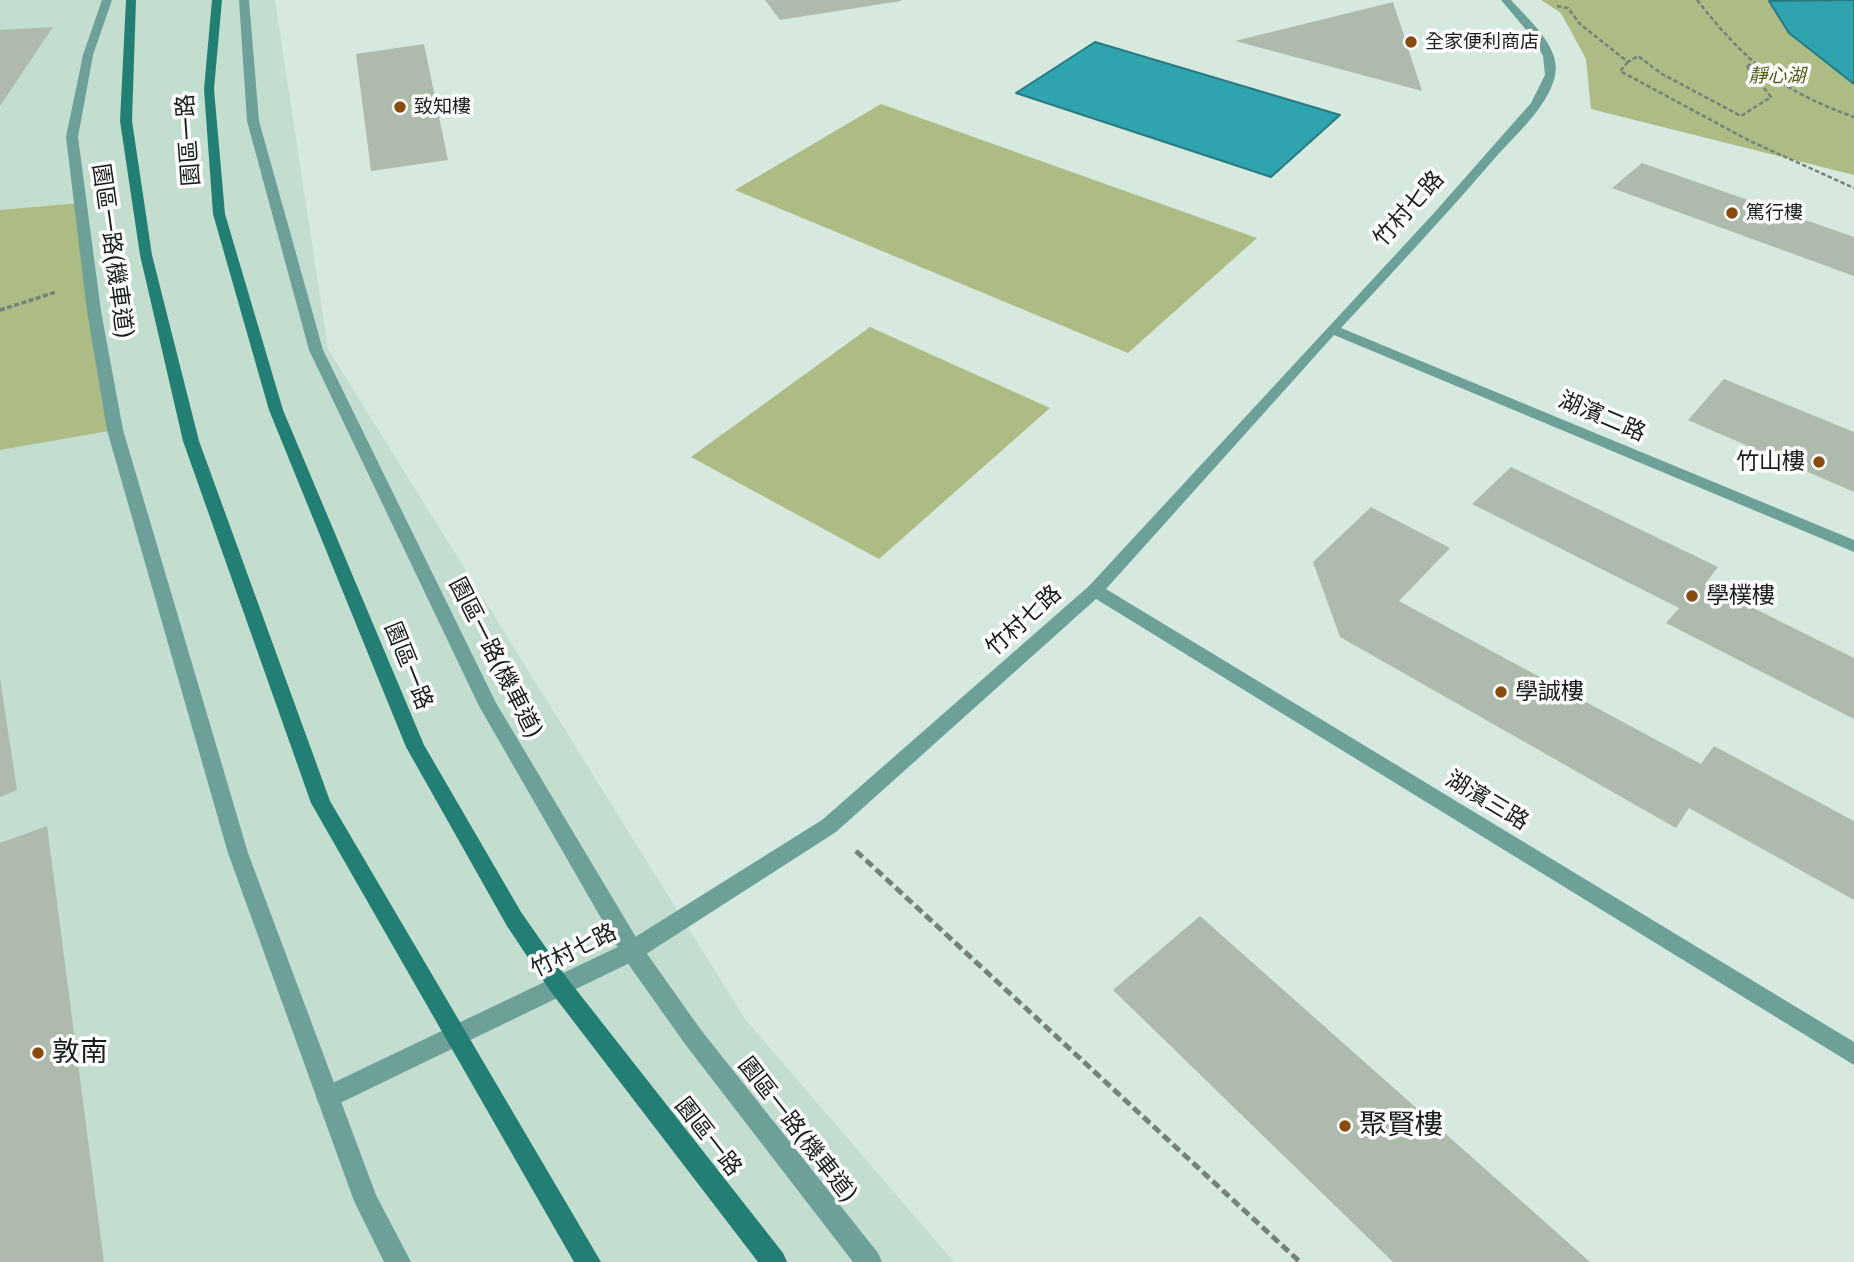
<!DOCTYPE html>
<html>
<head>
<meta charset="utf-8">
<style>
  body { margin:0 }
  canvas { display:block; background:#d5e9de }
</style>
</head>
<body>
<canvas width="1854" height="1262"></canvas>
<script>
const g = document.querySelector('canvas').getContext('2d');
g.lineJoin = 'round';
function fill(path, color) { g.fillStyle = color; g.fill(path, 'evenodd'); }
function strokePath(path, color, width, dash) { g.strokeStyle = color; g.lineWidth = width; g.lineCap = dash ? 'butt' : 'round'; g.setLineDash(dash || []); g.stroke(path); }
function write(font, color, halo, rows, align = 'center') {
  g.font = font + ' Literata,"Noto Sans TC",serif'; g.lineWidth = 7; g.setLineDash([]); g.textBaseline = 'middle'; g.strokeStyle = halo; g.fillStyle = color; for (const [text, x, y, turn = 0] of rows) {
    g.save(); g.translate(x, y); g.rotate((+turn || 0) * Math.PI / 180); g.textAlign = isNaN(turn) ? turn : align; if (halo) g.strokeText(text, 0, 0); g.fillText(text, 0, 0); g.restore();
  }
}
const built = new Path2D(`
  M0,0H275L328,349L745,1019L954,1262H0Z`);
const green = new Path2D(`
  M1541,0H1854V175L1591,109L1586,59L1561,13Z
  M881,104L1257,238L1128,353L735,190Z
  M81,203L115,430L0,450V210Z
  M870,327L1050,408L879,559L691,457Z`);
const water = new Path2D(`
  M1854,0V84L1789,33L1769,1Z
  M1095,42L1340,115L1271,177L1016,93Z`);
const building = new Path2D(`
  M765,0H901V1L780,20Z
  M1393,2L1422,91L1235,41Z
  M53,27L0,106V30Z
  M424,44L448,160L371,171L356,54Z
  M1642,163L1854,237V276L1612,188Z
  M1724,379L1854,432V492L1688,420Z
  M1511,467L1718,567L1705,584L1854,658V719L1666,623L1679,608L1472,504Z
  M1371,507L1450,548L1399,601L1701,764L1714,746L1854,821V900L1689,808L1676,828L1340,637L1313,562Z
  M0,678L17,790L0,797Z
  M47,826L104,1262H0V843Z
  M1200,916L1590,1262H1393L1113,990Z`);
const pathFar2 = new Path2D(`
  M1697,0C1746,62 1779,90 1854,117
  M1557,6L1568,8L1580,24L1628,62L1638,56L1662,74L1741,116L1771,97L1746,65H1752
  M1628,62L1620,71L1750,141L1854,188`);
const pathFar1 = new Path2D(`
  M0,310L56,292`);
const path = new Path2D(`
  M856,851L1300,1262`);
const lane = new Path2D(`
  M102,0H112L93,55L78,137L101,311L123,430L248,853L376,1195L411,1262H384L354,1201L228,853L107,430L87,311L66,137L83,55Z
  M239,0H249L259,121L323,350L496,703L640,944L701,1030L878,1253L882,1262H853L685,1044L624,958L479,706L309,350L247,121Z`);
const street = new Path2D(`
  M1501,0H1511C1528,19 1562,48 1555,76C1547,108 1516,134 1495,158C1445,216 1393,272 1341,328L1854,540V552L1334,335L1106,589L1854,1042V1065L1096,599L836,832L640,958L336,1105L328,1108L320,1105L316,1097L320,1089L624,944L822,820L1089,586L1434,213L1531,103L1545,75L1543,56L1533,38Z`);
const secondary = new Path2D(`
  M126,0H136L132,121L152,255L199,441L330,801L601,1262H574L311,803L183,441L140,255L120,121Z
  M212,0H222L214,89L225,214L283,410L424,745L521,912L567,978L783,1253L787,1262H758L551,992L507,926L406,747L269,410L213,214L204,89Z`);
const markers = [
  [1411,42,7,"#8a4b10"],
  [400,107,7,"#8a4b10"],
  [1732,213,7,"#8a4b10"],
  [1819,462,7,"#8a4b10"],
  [1692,596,7,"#8a4b10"],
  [1501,692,7,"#8a4b10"],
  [38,1053,7,"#8a4b10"],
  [1345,1126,7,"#8a4b10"]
];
const farPoinames = [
  ["全家便利商店",1425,42],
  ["致知樓",414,107],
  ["篤行樓",1746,213]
];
const farParknames = [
  ["靜心湖",1777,76]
];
const streetNames = [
  ["園區一路",189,140,-94],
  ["竹村七路",1409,209,-48],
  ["園區一路(機車道)",112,251,82],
  ["湖濱二路",1602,417,23],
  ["竹村七路",1024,621,-42],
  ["園區一路(機車道)",495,658,63],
  ["園區一路",408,666,68],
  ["湖濱三路",1487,801,31],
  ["竹村七路",574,951,-26],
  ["園區一路(機車道)",797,1130,52],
  ["園區一路",708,1137,52]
];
const poiNames = [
  ["竹山樓",1805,462,"right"],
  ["學樸樓",1706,596],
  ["學誠樓",1515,692]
];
const nearPoinames = [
  ["敦南",52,1053],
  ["聚賢樓",1359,1126]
];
fill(built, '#c3decf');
fill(green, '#adbc84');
fill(water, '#2fa3ae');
strokePath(water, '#287b82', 2);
fill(building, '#aebbac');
strokePath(pathFar2, '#75827a', 2.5, [4.5, 2.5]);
strokePath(pathFar1, '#75827a', 3.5, [5, 2.5]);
strokePath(path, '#75827a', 5, [9, 4.5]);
fill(lane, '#6da098');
fill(street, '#6da098');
fill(secondary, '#237f74');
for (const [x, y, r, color] of markers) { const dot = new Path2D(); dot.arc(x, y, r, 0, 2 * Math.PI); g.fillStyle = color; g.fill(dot); strokePath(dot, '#fff', 2.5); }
write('19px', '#181f1b', '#fff', farPoinames, 'left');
write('italic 19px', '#4d5b16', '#fff', farParknames);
write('23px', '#181f1b', '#fff', streetNames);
write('23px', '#181f1b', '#fff', poiNames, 'left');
write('28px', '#181f1b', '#fff', nearPoinames, 'left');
</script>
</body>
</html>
